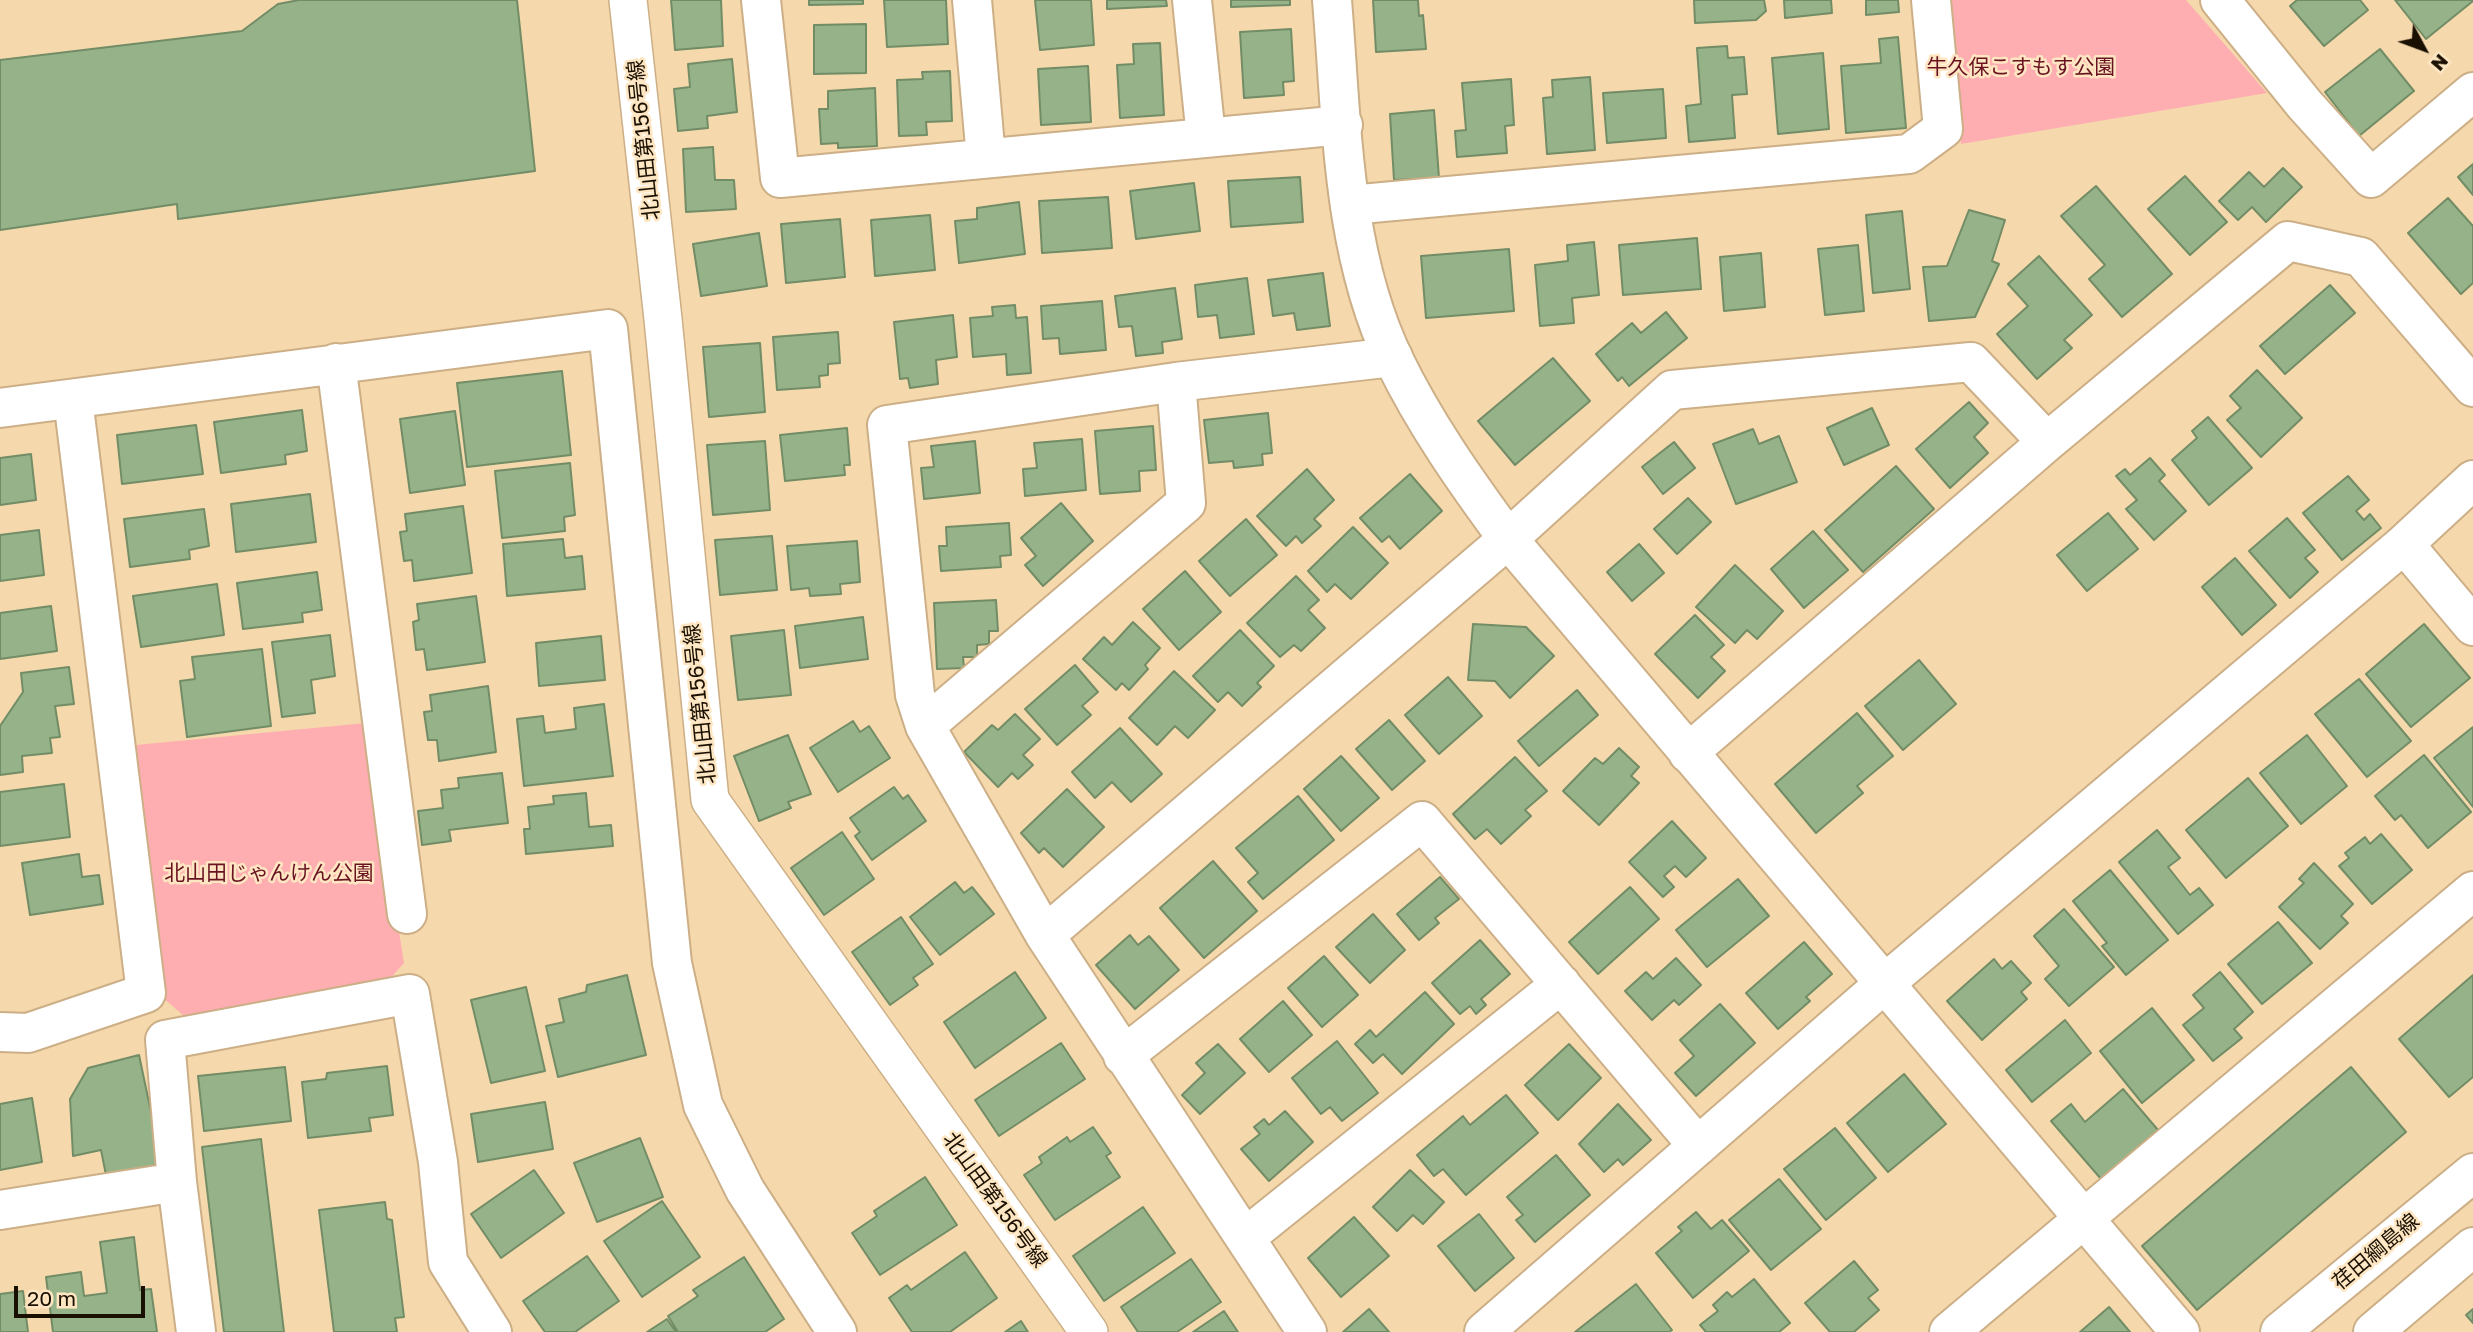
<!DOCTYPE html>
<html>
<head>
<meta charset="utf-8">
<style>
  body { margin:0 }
  #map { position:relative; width:2473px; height:1332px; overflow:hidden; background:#f6d8ad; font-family:"Golos Text",sans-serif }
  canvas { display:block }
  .north { position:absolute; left:2389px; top:14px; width:70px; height:70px; -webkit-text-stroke:5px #fee6c3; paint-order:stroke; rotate:131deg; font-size:19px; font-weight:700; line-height:28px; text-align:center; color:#1a1002 }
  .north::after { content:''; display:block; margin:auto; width:24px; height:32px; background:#1a1002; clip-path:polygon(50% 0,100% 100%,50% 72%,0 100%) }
  .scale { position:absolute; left:14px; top:1286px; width:131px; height:32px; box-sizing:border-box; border:4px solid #1a1002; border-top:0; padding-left:9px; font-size:21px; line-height:24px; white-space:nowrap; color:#1a1002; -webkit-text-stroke:5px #fee6c3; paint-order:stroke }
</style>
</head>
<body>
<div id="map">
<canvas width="2473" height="1332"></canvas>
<div class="north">N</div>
<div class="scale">20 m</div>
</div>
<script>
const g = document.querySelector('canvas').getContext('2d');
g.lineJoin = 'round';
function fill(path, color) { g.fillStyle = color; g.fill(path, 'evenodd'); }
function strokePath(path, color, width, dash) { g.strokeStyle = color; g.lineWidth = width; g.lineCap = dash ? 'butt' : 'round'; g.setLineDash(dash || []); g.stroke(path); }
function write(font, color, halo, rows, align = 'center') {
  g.font = font + ' "Golos Text","Noto Sans JP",sans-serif'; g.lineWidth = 5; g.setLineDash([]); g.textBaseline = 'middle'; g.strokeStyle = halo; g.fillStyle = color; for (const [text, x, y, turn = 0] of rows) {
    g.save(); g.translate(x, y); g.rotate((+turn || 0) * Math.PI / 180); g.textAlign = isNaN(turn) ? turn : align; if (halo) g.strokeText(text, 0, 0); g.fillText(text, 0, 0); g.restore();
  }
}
const green = new Path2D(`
  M1948,0H2186L2267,93L1961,144Z
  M366,723L404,963L388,981L184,1016L161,996L136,745Z`);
const building = new Path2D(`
  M299,0H517L535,171L178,219L177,204L0,230V60L242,31L278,4Z
  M671,0H721L723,46L675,50Z
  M809,0H863V4L809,5Z
  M884,0H946L948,44L887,47Z
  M1035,0H1091L1094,45L1040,50Z
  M1107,0H1166L1167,6L1107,9Z
  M1231,0H1290V5L1231,7Z
  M1373,0H1418L1419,16L1423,15L1426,49L1376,52Z
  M1694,0H1764L1766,11L1756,20L1695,23Z
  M1784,0H1831L1832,13L1785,18Z
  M1866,0H1898L1899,12L1866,15Z
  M2297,0H2360L2368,10L2324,46L2290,6Z
  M2395,0H2473V1L2426,39Z
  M866,24V73L814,74V25Z
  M1291,29L1294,81L1283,82L1284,95L1244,98L1240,32Z
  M1898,37L1906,128L1846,133L1841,66L1881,63L1879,39Z
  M1160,43L1164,115L1120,118L1117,65L1134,64L1133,44Z
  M1727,46L1728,58L1744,57L1747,94L1732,95L1735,138L1689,142L1686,106L1701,104L1697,48Z
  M2380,49L2414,91L2359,136L2325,92Z
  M1823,53L1829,129L1778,134L1772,58Z
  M732,59L737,112L707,116L708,128L678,131L674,89L690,87L688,64Z
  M1088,66L1091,122L1041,125L1038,69Z
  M950,71L952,121L926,122L927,135L899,136L897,80L923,79L922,72Z
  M1590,77L1595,150L1547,154L1543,98L1553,97L1552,80Z
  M1511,79L1514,125L1505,126L1507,153L1457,157L1455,131L1466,130L1462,83Z
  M875,88L877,146L838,148V143L821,144L819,109H828V91Z
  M1663,89L1666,138L1607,143L1603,93Z
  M1434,110L1439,178L1394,180L1390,114Z
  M713,147L715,180H734L736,209L686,212L683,149Z
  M2473,164V195L2458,177Z
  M2283,168L2302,187L2266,222L2252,207L2238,220L2219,201L2249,172L2264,187Z
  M2185,176L2227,222L2190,255L2148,209Z
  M1300,177L1303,222L1231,227L1228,181Z
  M1194,183L1200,231L1136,239L1130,191Z
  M2096,186L2172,274L2122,317L2089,279L2105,265L2061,216Z
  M1108,197L1112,248L1042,253L1039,201Z
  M2448,198L2473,226V283L2461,294L2408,233Z
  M1019,202L1025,254L959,263L955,221L977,219V208Z
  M1969,210L2005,220L1992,261L1999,264L1975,317L1929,321L1923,267L1947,266Z
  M1902,211L1910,289L1873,293L1866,215Z
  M930,215L935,270L875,276L871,220Z
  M840,219L845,277L786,283L781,224Z
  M759,233L767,286L701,296L693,244Z
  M1697,238L1701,289L1623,295L1619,245Z
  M1594,242L1599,295L1572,298L1574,323L1540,326L1535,265L1568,261L1567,245Z
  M1858,245L1864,311L1825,315L1818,249Z
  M1509,249L1514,311L1426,318L1421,256Z
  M1761,253L1765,307L1724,311L1720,257Z
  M2039,256L2092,315L2064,340L2072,348L2037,379L1997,334L2028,306L2008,284Z
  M1323,273L1330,326L1297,330L1294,313L1273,316L1268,280Z
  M1247,278L1254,334L1220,338L1217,315L1198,317L1195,285Z
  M2330,285L2355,313L2285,374L2260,346Z
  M1175,288L1182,339L1162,342L1163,353L1136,356L1132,326L1119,327L1115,296Z
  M1102,301L1106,350L1060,354L1059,338L1043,339L1041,306Z
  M1015,305L1016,318L1027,317L1031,373L1007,375L1006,354L973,357L970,318L993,316L992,307Z
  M1666,312L1687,338L1629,386L1622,377L1618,381L1596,354L1632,323L1641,333Z
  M953,315L957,357L936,360L938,384L910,388L908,378L900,379L894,322Z
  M838,332L840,363L828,364V375L819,376L820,387L777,390L773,337Z
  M760,343L765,412L709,417L703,347Z
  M1553,358L1590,401L1515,465L1478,421Z
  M2257,370L2302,418L2261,457L2227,420L2241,408L2230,396Z
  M562,371L571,455L467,467L457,383Z
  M1969,402L1988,423L1974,437L1988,453L1950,488L1916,449Z
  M1872,408L1889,445L1844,465L1827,428Z
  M302,410L307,451L285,455L286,464L221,473L214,422Z
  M455,411L465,485L410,493L400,419Z
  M1268,413L1272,453L1262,454L1263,465L1234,468L1233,461L1209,463L1204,420Z
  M2208,417L2252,468L2209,505L2172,460L2197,438L2192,431Z
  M196,425L203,474L122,484L117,435Z
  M1153,426L1156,470L1139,471L1140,491L1100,494L1095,431Z
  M847,428L850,465H844L845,475L785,481L780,435Z
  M1753,429L1759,444L1779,436L1797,482L1736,504L1713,444Z
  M1082,439L1086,490L1025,496L1023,469L1037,468L1034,443Z
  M765,441L770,510L713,515L707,445Z
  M975,441L980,493L924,499L921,468L934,467L931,446Z
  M1674,442L1695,468L1663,494L1642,467Z
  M31,454L36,500L0,505V458Z
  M2150,458L2165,475L2159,481L2186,511L2154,540L2126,509L2137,500L2116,476L2125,469L2130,475Z
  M570,463L575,515L564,517L565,531L502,538L495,471Z
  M1896,466L1934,509L1863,572L1825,530Z
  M1307,469L1334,500L1314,519L1321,526L1302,543L1296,536L1286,546L1257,516Z
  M1410,474L1442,511L1400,549L1389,536L1382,542L1360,518Z
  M2348,476L2369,500L2356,511L2364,520L2370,514L2381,528L2342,560L2303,513Z
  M310,494L316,542L236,552L231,504Z
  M1688,498L1711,522L1677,554L1654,529Z
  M1061,503L1093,541L1043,586L1025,565L1036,556L1021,538Z
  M463,506L472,573L414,581L412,560L404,561L400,532L407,531L405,514Z
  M204,509L209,546L189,550L190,559L130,567L124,519Z
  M2108,513L2138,549L2087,591L2057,555Z
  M2287,518L2315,550L2305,558L2318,572L2290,598L2249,551Z
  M1246,519L1277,555L1230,596L1199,561Z
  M1009,523L1011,555L1000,556L1001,567L941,571L939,546H947L946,527Z
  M1353,527L1388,563L1351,599L1335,584L1327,592L1308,571Z
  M39,530L44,575L0,581V535Z
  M1813,531L1848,570L1804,608L1771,569Z
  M772,536L777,590L720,595L715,540Z
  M563,539L565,558L582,556L585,589L507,596L503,544Z
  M857,541L860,582L840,584L841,594L810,596L809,588L791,590L787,546Z
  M1639,544L1664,573L1632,601L1607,572Z
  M2235,558L2276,605L2242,635L2202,587Z
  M1735,565L1783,611L1757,639L1747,630L1735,643L1696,607Z
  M1185,571L1221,612L1179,650L1143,609Z
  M317,572L322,610L302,613L303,622L243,629L237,583Z
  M1296,576L1319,600L1308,610L1325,628L1301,651L1294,645L1280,657L1247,623Z
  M217,584L224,635L141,647L133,596Z
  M476,596L485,662L427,670L424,649L416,650L413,622L419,620L417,604Z
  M996,600L998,631H989V644L977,645V657H963L964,668L937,669L934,603Z
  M51,606L57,651L0,659V613Z
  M1695,615L1724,645L1711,657L1725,671L1698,698L1655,654Z
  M863,617L868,659L800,668L795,626Z
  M1133,622L1160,648L1145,665L1148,669L1129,690L1122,683L1116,690L1083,659L1104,637L1112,645Z
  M1473,624L1526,627L1554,656L1510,698L1495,681L1468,680Z
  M2424,624L2470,678L2411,727L2366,674Z
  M784,630L791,695L738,700L731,636Z
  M1240,630L1274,666L1257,683L1261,687L1242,706L1228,692L1218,702L1193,676Z
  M330,635L335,676L311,680L315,713L282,717L272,642Z
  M601,636L605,680L539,686L536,643Z
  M262,649L271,726L187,737L180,681L195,679L192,657Z
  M1919,660L1956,704L1903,750L1865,706Z
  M1075,665L1098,692L1082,706L1091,715L1057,745L1025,709Z
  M69,667L74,704L55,706L60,737L50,738L52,753L22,756L23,772L0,775V726L23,692L21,673Z
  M1174,671L1215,710L1188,738L1175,726L1157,745L1129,718Z
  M1448,677L1482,716L1439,754L1405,715Z
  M2359,679L2411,741L2367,777L2315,714Z
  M488,686L496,752L439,761L437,740H428L424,712L432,711L430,695Z
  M1577,690L1598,715L1539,766L1518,741Z
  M604,704L613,776L524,786L517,719L543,716L545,733L576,729L574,708Z
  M1857,713L1893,756L1857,786L1863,793L1816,833L1775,784Z
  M1015,714L1040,739L1023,755L1033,765L1018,779L1012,773L998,787L964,752L992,725L998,730Z
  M1389,720L1425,761L1392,790L1356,749Z
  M853,721L860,732L869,726L890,758L838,792L810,748Z
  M2473,727V807L2434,758Z
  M1120,728L1162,774L1131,802L1112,782L1095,798L1072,772Z
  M788,735L811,794L788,802L791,808L759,821L734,756Z
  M2307,735L2347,786L2301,824L2260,773Z
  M1619,748L1639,767L1631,776L1639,783L1599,825L1563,791L1595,758L1603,764Z
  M2424,755L2471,812L2428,848L2401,815L2395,820L2375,796Z
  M1341,756L1379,798L1341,831L1304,789Z
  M1515,757L1547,791L1525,810L1531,816L1501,844L1487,829L1475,839L1453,814Z
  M502,773L508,823L449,830L451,841L422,845L418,811L443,808L441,790L459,788L458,778Z
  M2248,778L2288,826L2226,878L2186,830Z
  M64,784L70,837L0,846V792Z
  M894,787L903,799L908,795L926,821L872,860L855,836L860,832L850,818Z
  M1067,789L1104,827L1063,867L1044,848L1039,853L1021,833Z
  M586,793L589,827L611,825L613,846L526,854L524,829H530L528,807L554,804L553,796Z
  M1298,796L1334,840L1263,899L1248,882L1258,873L1236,848Z
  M1672,821L1706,858L1686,877L1675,866L1664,876L1674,887L1663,897L1629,862Z
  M2157,830L2180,858L2168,867L2190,895L2199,888L2213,905L2178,934L2119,862Z
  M842,832L874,879L824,915L791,868Z
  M2381,834L2412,870L2372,904L2339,866L2349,858L2345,853L2365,837L2370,844Z
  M79,854L82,877L99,875L103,904L30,915L22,863Z
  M1213,861L1257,911L1204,958L1160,908Z
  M2314,863L2353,904L2341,916L2348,923L2320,949L2279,907L2304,883L2299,879Z
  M2110,870L2168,940L2126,975L2102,946L2107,943L2073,901Z
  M1440,877L1459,899L1435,918L1439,923L1419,940L1397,914Z
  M1738,879L1769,916L1707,967L1676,930Z
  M955,882L964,893L972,887L994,914L940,955L910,917Z
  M1630,887L1659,919L1598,974L1569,942Z
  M2064,909L2114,967L2069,1006L2045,979L2059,966L2034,936Z
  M1373,914L1405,950L1370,983L1336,947Z
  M901,917L933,964L913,978L918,985L890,1005L852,952Z
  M2278,922L2312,963L2262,1004L2228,964Z
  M1130,935L1138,945L1149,936L1179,970L1135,1009L1096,965Z
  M1480,940L1510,974L1481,999L1486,1005L1476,1014L1470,1006L1460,1014L1432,983Z
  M1804,942L1832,974L1806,997L1810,1001L1778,1029L1746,993Z
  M1324,956L1358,995L1322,1027L1288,988Z
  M1676,958L1701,985L1679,1005L1674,1000L1652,1020L1625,991L1646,972L1653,979Z
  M1994,959L2002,969L2011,961L2031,983L2021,992L2027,999L1982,1040L1947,1001Z
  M1015,972L1046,1018L975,1068L944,1022Z
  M2220,972L2253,1012L2234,1029L2242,1038L2213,1061L2183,1025L2204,1008L2193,995Z
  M627,975L646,1055L558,1077L546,1026L564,1022L559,999L586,992L587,985Z
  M2473,975V1077L2449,1097L2399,1039Z
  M526,987L545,1071L491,1083L471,1000Z
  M1425,992L1454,1024L1402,1074L1383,1054L1373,1063L1355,1044L1370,1030L1376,1037Z
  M1283,1001L1312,1035L1269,1072L1240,1039Z
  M1720,1004L1755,1043L1696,1096L1675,1073L1694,1056L1680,1040Z
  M2152,1008L2194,1060L2142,1103L2100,1051Z
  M2065,1020L2091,1053L2032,1102L2006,1070Z
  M1337,1041L1378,1093L1342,1121L1330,1107L1321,1114L1292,1078Z
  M1061,1043L1085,1079L999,1136L975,1100Z
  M1218,1044L1245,1073L1200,1114L1182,1095L1205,1073L1196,1063Z
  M1569,1044L1601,1078L1558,1120L1525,1085Z
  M139,1055L162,1164L106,1175L101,1150L73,1156L70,1099L88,1068Z
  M387,1066L393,1115L369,1118L371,1131L308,1138L302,1082L326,1079L327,1073Z
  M285,1067L291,1121L204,1131L198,1076Z
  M2351,1067L2406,1132L2197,1310L2142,1246Z
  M1904,1074L1946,1124L1888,1172L1847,1123Z
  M2123,1089L2158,1130L2101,1179L2051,1121L2071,1104L2085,1122Z
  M1506,1095L1538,1133L1466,1195L1443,1169L1434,1176L1417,1155L1463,1116L1470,1125Z
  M32,1098L42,1162L0,1170V1104Z
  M545,1102L553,1149L478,1162L471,1114Z
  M1618,1104L1651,1140L1623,1165L1618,1159L1604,1172L1579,1144Z
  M1285,1111L1313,1142L1269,1181L1241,1149L1260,1134L1254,1127L1264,1119L1269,1125Z
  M1093,1127L1111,1153L1106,1156L1120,1177L1055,1220L1024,1175L1042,1163L1039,1157L1067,1137L1070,1142Z
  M1835,1128L1876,1178L1826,1220L1784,1169Z
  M640,1138L663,1197L597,1222L574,1163Z
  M261,1139L284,1332H224L202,1147Z
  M1556,1155L1590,1195L1535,1242L1516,1220L1523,1215L1507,1197Z
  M534,1170L564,1213L501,1258L471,1214Z
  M1410,1170L1444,1202L1423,1224L1413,1215L1397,1231L1373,1207Z
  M925,1177L957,1225L880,1275L852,1233L877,1216L874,1211Z
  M1779,1179L1821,1229L1771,1270L1729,1220Z
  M662,1201L700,1257L642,1297L604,1241Z
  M385,1202L387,1219L392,1220L404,1317L395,1318L397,1332H334L319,1210Z
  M1143,1207L1175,1253L1104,1301L1073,1256Z
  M1696,1212L1711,1229L1722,1220L1749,1251L1693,1298L1656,1253L1682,1231L1678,1227Z
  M1479,1214L1514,1258L1475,1291L1438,1246Z
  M1354,1217L1389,1256L1341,1297L1308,1258Z
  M134,1237L140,1290L151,1289L157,1332H53L46,1277L81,1272L84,1296L107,1293L100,1242Z
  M965,1252L997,1298L950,1332H912L889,1298L907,1285L911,1290Z
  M587,1256L619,1301L575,1332H545L523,1301Z
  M744,1257L784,1319L765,1332H678L668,1316L698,1296L693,1290Z
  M1191,1259L1221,1302L1177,1332H1138L1121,1307Z
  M1854,1261L1878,1290L1868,1298L1879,1310L1854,1332H1830L1805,1303Z
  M1754,1279L1790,1323L1779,1332H1706L1700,1325L1718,1311L1713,1305L1727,1292L1732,1297Z
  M1636,1284L1672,1330L1669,1332H1575Z
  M23,1291L28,1332H0V1294Z
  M2109,1307L2130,1332H2080Z
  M1369,1309L1389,1332H1343Z
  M2473,1309V1323L2466,1315Z
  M1224,1311L1238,1332H1193Z
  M667,1319L676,1332H647Z
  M1021,1321L1028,1332H1005Z`);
const pedestrian = new Path2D(`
  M628,0L663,319L710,800L1089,1332`);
const minor = new Path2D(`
  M761,0L780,178L1343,125
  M972,0L986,158
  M1192,0L1206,137
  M2220,0L2305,105L2371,178L2473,92
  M1350,205L1909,154L1943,129L1931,0
  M336,363L407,914
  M0,408L608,329L672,963L703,1105L745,1190L837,1332
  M2404,544L2473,626
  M925,726L1186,503L1176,382
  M1688,753L2047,442L2288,241L2361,257L2473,387
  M1045,935L1508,539L1672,390L1971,362L2047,442
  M0,1032L28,1033L146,993L73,399
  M1123,1056L1422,821L1698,1146
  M0,1210L177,1182
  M1246,1237L1561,984
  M196,1332L177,1182L165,1040L410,994L438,1162L448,1262L492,1332
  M1307,1332L1045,935L925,726L915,695L887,425L1176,382L1393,357
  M1484,1332L1884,984L2404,544L2473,480
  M1949,1332L2473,891`);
const tertiary = new Path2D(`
  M1332,0C1342,119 1341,250 1394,360C1425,424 1466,482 1508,539L2180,1332`);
const secondary = new Path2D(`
  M2280,1332L2473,1173
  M2373,1332L2473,1247`);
const parkNames = [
  ["牛久保こすもす公園",2021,67],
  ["北山田じゃんけん公園",269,873]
];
const streetNames = [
  ["北山田第156号線",644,140,-96],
  ["北山田第156号線",700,704,-96],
  ["北山田第156号線",995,1200,54],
  ["荏田綱島線",2376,1252,-40]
];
fill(green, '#feadb1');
fill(building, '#95b289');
strokePath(building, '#728d66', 2);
strokePath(pedestrian, '#ccaf86', 40);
strokePath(minor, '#ccaf86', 42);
strokePath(tertiary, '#ccaf86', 42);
strokePath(secondary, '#ccaf86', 42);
strokePath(pedestrian, '#fff', 37);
strokePath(minor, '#fff', 38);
strokePath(tertiary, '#fff', 38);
strokePath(secondary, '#fff', 38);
write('21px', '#691322', '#fee6c3', parkNames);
write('21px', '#1a1002', '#fee6c3', streetNames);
</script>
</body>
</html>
